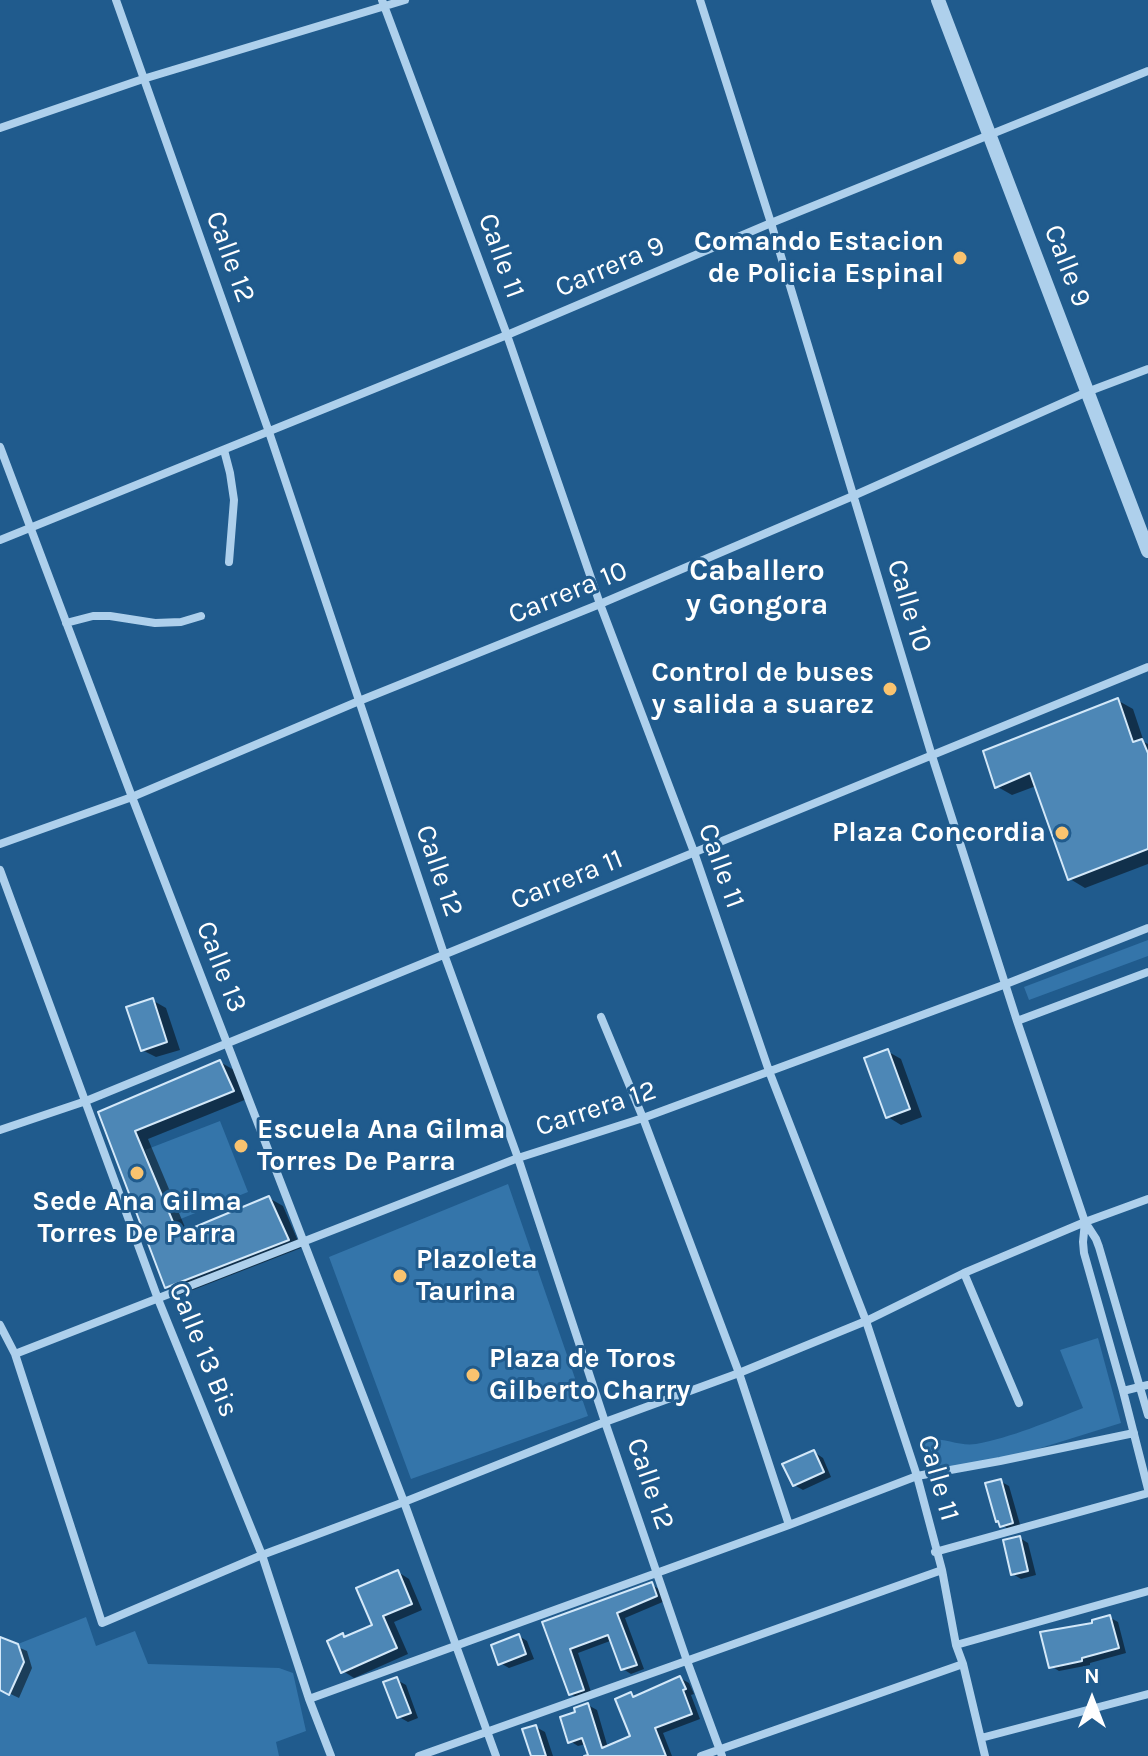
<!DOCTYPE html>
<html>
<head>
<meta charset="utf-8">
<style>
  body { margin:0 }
  #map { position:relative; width:1148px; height:1756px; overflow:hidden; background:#205b8d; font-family:Karla,sans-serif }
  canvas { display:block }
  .north { position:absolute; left:1052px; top:1660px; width:80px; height:80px; -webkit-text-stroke:6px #205b8d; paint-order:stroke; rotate:0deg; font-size:22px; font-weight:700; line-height:32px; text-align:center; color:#fff }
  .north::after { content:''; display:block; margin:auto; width:28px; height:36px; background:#fff; clip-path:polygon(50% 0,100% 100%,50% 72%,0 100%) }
</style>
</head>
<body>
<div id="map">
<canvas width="1148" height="1756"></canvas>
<div class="north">N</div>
</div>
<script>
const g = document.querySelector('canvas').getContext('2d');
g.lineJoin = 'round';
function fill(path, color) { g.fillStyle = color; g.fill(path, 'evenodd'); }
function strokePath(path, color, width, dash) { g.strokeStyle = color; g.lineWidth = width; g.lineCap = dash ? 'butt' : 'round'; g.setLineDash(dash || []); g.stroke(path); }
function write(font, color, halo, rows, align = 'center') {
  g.font = font + ' Karla,sans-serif'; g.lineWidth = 6; g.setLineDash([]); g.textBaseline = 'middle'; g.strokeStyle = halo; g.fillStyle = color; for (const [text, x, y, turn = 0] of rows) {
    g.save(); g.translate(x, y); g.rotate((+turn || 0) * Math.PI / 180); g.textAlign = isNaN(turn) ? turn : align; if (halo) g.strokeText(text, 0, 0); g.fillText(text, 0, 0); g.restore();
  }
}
const green = new Path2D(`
  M1148,940V956L1029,1000L1024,987Z
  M220,1121L248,1192L173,1222L145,1150Z
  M508,1184L588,1416L411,1479L329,1257Z
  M1098,1338L1121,1423L1018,1455L931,1472L921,1440C939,1435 958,1447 976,1444C1010,1438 1050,1421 1083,1408L1060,1350Z
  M86,1617L96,1646L135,1631L148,1664L279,1668L293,1673L306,1731L276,1742L279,1756H0V1690L9,1694L23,1662L18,1644Z`);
const shadow = new Path2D(`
  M1117,700L1133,709L1144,742L1148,744V864L1085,888L1070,879L1036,786L1012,795L996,786Z
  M152,1000L166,1008L180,1050L156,1057L142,1050Z
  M887,1051L901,1059L922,1117L901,1125L888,1117Z
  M220,1062L234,1070L247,1099L148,1139L187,1232L269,1198L283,1206L301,1248L180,1295L166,1287L101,1113Z
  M814,1452L823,1458L831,1477L803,1490L794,1485Z
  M1000,1481L1009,1486L1021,1528L1010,1531L998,1521Z
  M1020,1538L1028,1543L1036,1575L1021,1579L1013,1574Z
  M398,1572L409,1579L422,1610L394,1622L408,1654L354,1678L343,1671V1636L347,1638L375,1626Z
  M651,1584L660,1590L665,1601L625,1618L644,1669L631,1674L623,1669L610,1641L578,1653L592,1695L579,1699L571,1694L545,1623Z
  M1109,1617L1118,1622L1126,1653L1090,1663V1665L1059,1671L1051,1666L1095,1624Z
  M519,1636L527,1641L534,1659L509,1668L500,1663Z
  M0,1639L27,1651L32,1668L19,1698L0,1689Z
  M680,1678L689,1683L694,1694L691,1695L700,1719L663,1733L672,1756H590L586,1744L578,1746L570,1741L588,1705L597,1710L608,1748L632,1737L631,1695L637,1698Z
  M397,1680L406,1685L418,1718L408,1722L399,1717Z
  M536,1727L545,1732L553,1756H533Z`);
const building = new Path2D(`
  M1118,698L1133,742L1142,739L1148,753V849L1068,880L1030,773L995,788L983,751Z
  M153,998L167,1042L141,1051L126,1007Z
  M888,1049L910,1109L886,1118L864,1058Z
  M220,1060L234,1091L135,1131L178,1234L269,1196L289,1240L165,1288L98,1112Z
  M814,1450L824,1472L793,1486L782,1464Z
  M1001,1479L1013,1523L1000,1527L998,1521L996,1522L985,1483Z
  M1020,1536L1028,1571L1011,1575L1003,1540Z
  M398,1570L412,1604L383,1616L397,1648L341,1673L327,1641L343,1633L344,1637L372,1625L356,1588Z
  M652,1582L657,1596L617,1613L637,1665L621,1670L608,1635L570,1649L584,1690L569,1695L542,1622Z
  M1110,1615L1119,1648L1082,1658V1661L1049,1668L1040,1632L1092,1623V1620Z
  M519,1634L526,1654L498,1665L491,1645Z
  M0,1637L18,1644L24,1662L9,1695L0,1690Z
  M680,1676L686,1689L683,1690L692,1714L655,1728L666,1756H584L588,1755L582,1738L568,1743L560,1717L575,1712L574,1708L588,1703L602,1748L630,1736L615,1699L631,1692L633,1697Z
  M397,1677L411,1713L397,1718L383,1682Z
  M536,1725L546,1756H531L522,1729Z`);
const minor = new Path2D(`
  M116,0L269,432L444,954L518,1158L605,1422L687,1661L722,1756
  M382,0L507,335L600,604L694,852L769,1071L866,1321L917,1476L942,1570L956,1645L963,1664L985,1756
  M700,0L771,223L932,756L1017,1021L1085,1222L1096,1239L1099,1247L1148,1415
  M0,128L143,79L405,0
  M0,447L132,797L404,1502L496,1756
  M224,450L230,473L234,500L229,562
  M0,540L507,335L771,223L1148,71
  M66,623L93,616H110L155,623L181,622L201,616
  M0,844L132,797L359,701L600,604L853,496L1087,392L1148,369
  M0,870L158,1299L262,1555L309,1699L331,1756
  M601,1017L643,1118L739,1373L789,1525
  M1017,1021L1148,972
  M0,1130L86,1101L1148,667
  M1085,1222L1083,1242L1084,1253L1123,1391L1148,1489
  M964,1273L1019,1403
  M0,1325L15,1354L102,1623L262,1555L404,1502L605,1422L739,1373L866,1321L964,1273L1085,1222L1148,1199
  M15,1354L518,1158L643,1118L1006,984L1148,928
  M1123,1391L1148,1385
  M935,1552L1148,1493
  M956,1645L1148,1591
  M309,1699L789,1525L917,1476L1000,1461L1134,1433
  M981,1738L1148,1694
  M419,1756L942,1570
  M701,1756L963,1664`);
const tertiary = new Path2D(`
  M938,0L1148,551`);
const markers = [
  [960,258,8,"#f9c36f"],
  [890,689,8,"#f9c36f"],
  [1062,833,8,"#f9c36f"],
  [241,1146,8,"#f9c36f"],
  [137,1173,8,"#f9c36f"],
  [400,1276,8,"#f9c36f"],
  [473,1375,8,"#f9c36f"]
];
const poiNames = [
  ["Comando Estacion",944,242],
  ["de Policia Espinal",944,274],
  ["Control de buses",874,673],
  ["y salida a suarez",874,705],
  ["Plaza Concordia",1046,833],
  ["Escuela Ana Gilma",257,1130,"left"],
  ["Torres De Parra",257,1162,"left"],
  ["Sede Ana Gilma",137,1202,"center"],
  ["Torres De Parra",137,1234,"center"],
  ["Plazoleta",416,1260,"left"],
  ["Taurina",416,1292,"left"],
  ["Plaza de Toros",489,1359,"left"],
  ["Gilberto Charry",489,1391,"left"]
];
const streetNames = [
  ["Calle 11",501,256,70],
  ["Calle 12",230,257,70],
  ["Calle 9",1067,266,69],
  ["Carrera 9",610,267,-23],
  ["Carrera 10",568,593,-22],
  ["Calle 10",909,606,73],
  ["Calle 11",721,866,70],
  ["Calle 12",439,871,71],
  ["Carrera 11",567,880,-22],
  ["Calle 13",221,967,69],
  ["Carrera 12",596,1109,-18],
  ["Calle 13 Bis",203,1350,68],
  ["Calle 11",938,1478,74],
  ["Calle 12",650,1484,71]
];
const neighbourhoodNames = [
  ["Caballero",757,571],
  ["y Gongora",757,605]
];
fill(green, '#3475aa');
fill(shadow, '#0007');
fill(building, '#4d87b6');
strokePath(building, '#d3e8f9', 2);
strokePath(minor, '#aed0ec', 8);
strokePath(tertiary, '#aed0ec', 14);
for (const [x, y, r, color] of markers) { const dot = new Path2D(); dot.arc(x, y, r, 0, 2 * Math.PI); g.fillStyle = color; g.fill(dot); strokePath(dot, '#205b8d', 3); }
write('bold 28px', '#fff', '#205b8d', poiNames, 'right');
write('28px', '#fff', '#205b8d', streetNames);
write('bold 30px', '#fff', '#205b8d', neighbourhoodNames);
</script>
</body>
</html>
